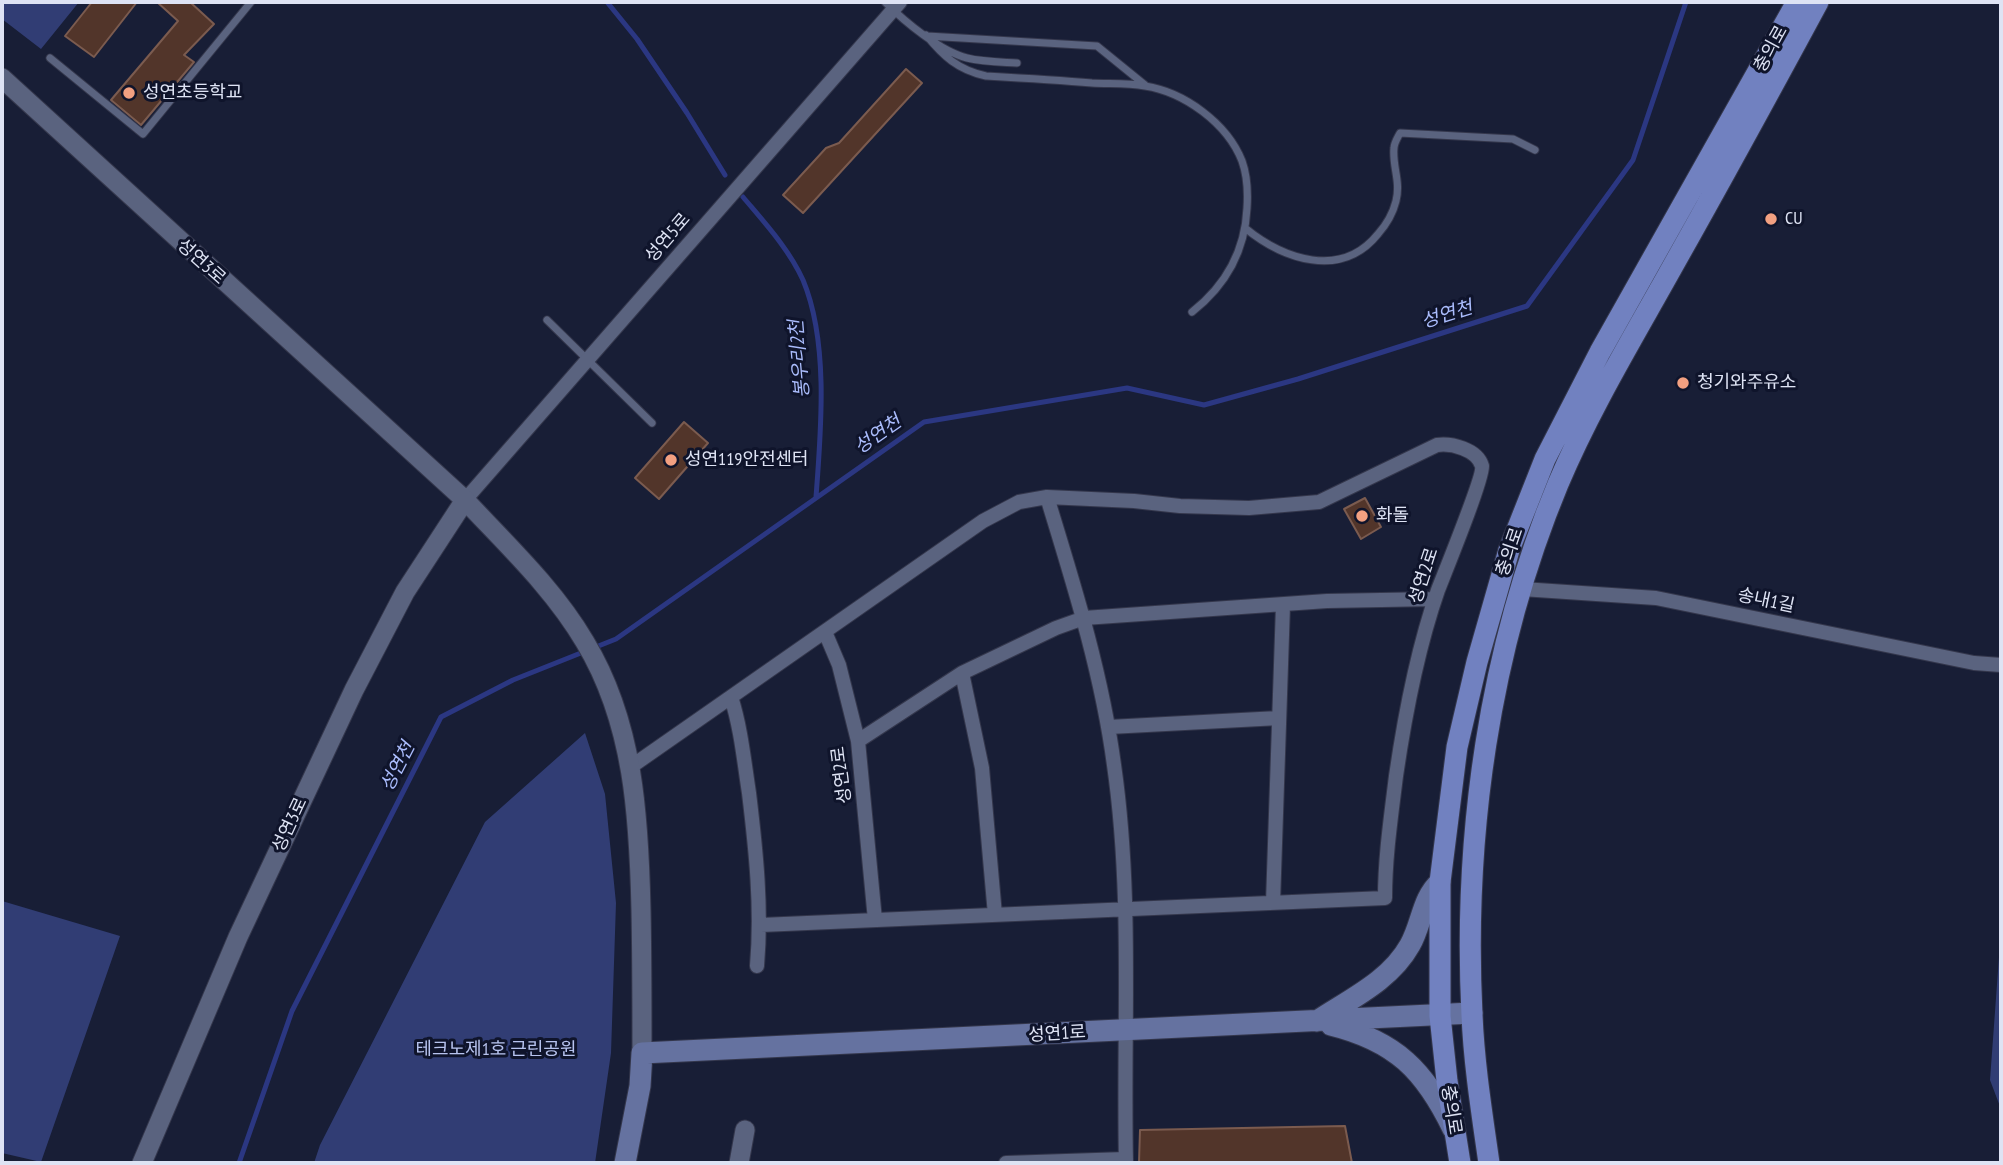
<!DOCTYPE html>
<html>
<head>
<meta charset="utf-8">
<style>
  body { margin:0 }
  #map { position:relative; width:2003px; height:1165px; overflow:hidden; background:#181e36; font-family:"PT Sans Narrow",sans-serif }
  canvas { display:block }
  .frame { position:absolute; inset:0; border:4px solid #dee3f4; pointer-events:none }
</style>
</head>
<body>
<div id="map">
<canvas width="2003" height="1165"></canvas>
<div class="frame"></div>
</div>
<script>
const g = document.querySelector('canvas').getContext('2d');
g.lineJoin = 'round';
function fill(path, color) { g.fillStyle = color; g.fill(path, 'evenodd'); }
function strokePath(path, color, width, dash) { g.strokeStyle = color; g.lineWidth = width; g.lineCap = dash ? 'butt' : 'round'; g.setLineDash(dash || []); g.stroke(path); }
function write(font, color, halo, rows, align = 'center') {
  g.font = font + ' "PT Sans Narrow","Noto Sans KR",sans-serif'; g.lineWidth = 6; g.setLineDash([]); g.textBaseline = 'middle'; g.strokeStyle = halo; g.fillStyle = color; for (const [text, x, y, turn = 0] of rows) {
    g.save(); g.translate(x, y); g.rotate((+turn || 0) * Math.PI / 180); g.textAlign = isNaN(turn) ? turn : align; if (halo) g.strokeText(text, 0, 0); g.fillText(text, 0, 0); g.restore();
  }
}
const green = new Path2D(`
  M2,2H79L41,49L2,19Z
  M585,733L605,794L616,903L611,1053L595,1163H314L320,1145L485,822Z
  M2,901L120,936L41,1162L2,1153Z
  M2001,955V1109L1990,1080L1999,957Z`);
const stream = new Path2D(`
  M607,2L637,39L687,113L725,175
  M743,197C764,222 789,249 803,280C829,342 821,431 816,497
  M239,1163L292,1011L441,717L513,680L616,639L924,422L1127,388L1204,405L1298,379L1527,306L1633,160L1686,2`);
const building = new Path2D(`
  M92,2H137L94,57L65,36Z
  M157,2H190L214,24L184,55L194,62L141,125L111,100L178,21Z
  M906,69L922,83L803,213L783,195L826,148L839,143Z
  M684,422L708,443L659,499L635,478Z
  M1365,498L1381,527L1361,539L1344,509Z
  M1345,1126L1352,1163H1139L1140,1130Z`);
const service = new Path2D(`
  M885,2C905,22 940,51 967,58C983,62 1001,62 1017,63
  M926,35C943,56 958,70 986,76C1021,78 1056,80 1092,83C1109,84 1127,83 1145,86C1184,92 1227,123 1242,161C1247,175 1248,193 1247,208C1245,252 1225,286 1192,312
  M927,36L1097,46L1145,85
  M50,58L143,134L251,2
  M1245,228C1283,259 1341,280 1378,234C1386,225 1393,213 1396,201C1401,181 1392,166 1394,148C1394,143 1398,137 1400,133L1513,139L1535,150
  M547,320L652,423`);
const minor = new Path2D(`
  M1047,497C1074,585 1102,674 1114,765C1133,897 1123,1030 1126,1163
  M465,500L900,2
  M1522,589L1656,598L1974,663L2001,665
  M825,632L839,665L858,741L875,920
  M962,673L982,768L995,915
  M731,697C741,728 744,761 749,793C756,851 762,908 757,966
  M1109,727L1279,718
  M858,741L962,673L1056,628L1084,618L1327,601L1435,599
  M632,766L983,521L1019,502L1047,497L1134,501L1180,506L1249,508L1319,502L1437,445C1451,443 1477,449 1482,466C1484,476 1445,572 1438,590C1417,650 1405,714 1396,776C1391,817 1385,857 1385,898L761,925
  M1273,903L1283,605
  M1006,1163L1126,1159`);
const tertiary = new Path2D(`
  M2,78L465,500C507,545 554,589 585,642C634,723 639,818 641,910C642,958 642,1005 642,1053
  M142,1163L238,937L354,690L405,592L465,500
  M739,1163L745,1130`);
const secondary = new Path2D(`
  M1317,1021C1350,999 1390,981 1410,945C1422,924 1422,898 1440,882
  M1331,1025C1396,1041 1425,1071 1453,1129
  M625,1163L640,1086L642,1053L1472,1013`);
const primary = new Path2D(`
  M1460,1163L1447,1081L1440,1016V882L1457,747L1477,662L1509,550L1545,459L1600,352L1797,2
  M1489,1163C1482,1114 1474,1064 1472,1015C1463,836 1489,650 1558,484C1590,408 1634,336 1674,264C1723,177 1771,89 1818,2`);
const markers = [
  [129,93,7,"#f2a081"],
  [1771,219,7,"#f2a081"],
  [1683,383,7,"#f2a081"],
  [671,460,7,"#f2a081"],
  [1362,516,7,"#f2a081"]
];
const streetNames = [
  ["충의로",1771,49,-61],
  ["성연5로",668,238,-49],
  ["성연3로",201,262,42],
  ["충의로",1510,552,-71],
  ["성연2로",1424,576,-72],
  ["송내1길",1766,601,12],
  ["성연2로",842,775,-97],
  ["성연3로",290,825,-65],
  ["성연1로",1057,1034,-3],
  ["충의로",1451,1110,81]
];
const poiNames = [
  ["성연초등학교",143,93],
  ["CU",1785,219],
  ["청기와주유소",1697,383],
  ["성연119안전센터",685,460],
  ["화돌",1376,516]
];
const parkNames = [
  ["테크노제1호 근린공원",496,1050]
];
const waterNames = [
  ["성연천",1447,315,-17],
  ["봉우리2천",800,359,-95],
  ["성연천",878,435,-35],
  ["성연천",398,767,-63]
];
fill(green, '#313d74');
strokePath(stream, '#2b3782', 5);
fill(building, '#52352a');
strokePath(building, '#7b5b4f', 2);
strokePath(service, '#34374c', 9);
strokePath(minor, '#34374c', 16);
strokePath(tertiary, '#34374c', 21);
strokePath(secondary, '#34374c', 23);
strokePath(primary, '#34374c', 23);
strokePath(service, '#5a637f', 7);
strokePath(minor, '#5a637f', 14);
strokePath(tertiary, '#5a637f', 19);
strokePath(secondary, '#6572a0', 21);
strokePath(primary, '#7181c0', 21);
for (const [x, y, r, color] of markers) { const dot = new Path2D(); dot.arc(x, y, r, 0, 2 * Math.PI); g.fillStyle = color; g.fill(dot); strokePath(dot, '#0f142b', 2.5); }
write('18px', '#dee3f4', '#0f142b', streetNames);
write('18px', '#dee3f4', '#0f142b', poiNames, 'left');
write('18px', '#b7c3ef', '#0f142b', parkNames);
write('italic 19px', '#aabcfc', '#0f142b', waterNames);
</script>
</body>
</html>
